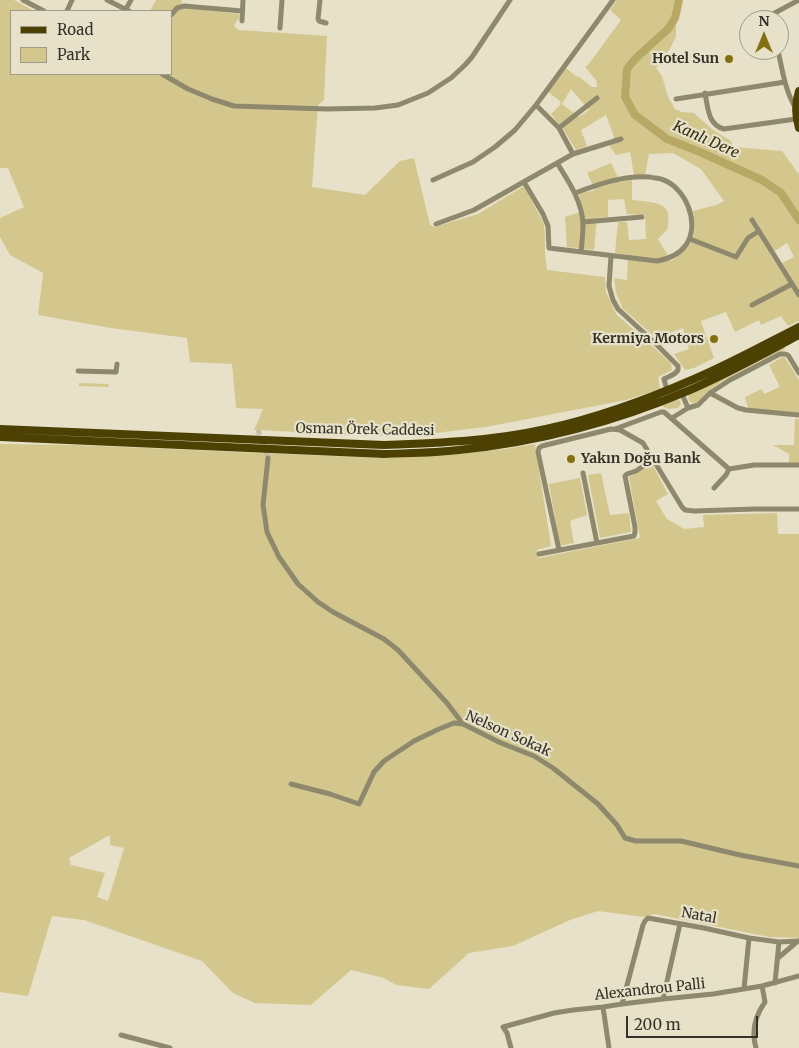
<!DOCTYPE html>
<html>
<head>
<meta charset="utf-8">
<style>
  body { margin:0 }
  #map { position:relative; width:799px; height:1048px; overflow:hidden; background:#e6e1c8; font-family:Merriweather,serif }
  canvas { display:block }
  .legend { position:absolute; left:10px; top:10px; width:162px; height:65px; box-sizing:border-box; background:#e6e1c8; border:1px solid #9f9b88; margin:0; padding:6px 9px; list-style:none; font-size:15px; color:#343228 }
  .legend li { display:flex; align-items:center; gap:10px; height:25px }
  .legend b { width:25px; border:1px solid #9f9b88 }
  .north { position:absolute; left:739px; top:10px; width:50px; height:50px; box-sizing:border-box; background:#e6e1c8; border:1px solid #9f9b88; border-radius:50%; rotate:0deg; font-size:14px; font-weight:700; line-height:20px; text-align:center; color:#343228 }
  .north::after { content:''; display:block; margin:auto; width:18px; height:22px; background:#837111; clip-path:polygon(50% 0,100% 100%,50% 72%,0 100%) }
  .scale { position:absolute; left:626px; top:1016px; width:132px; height:22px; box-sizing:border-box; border:2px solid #343228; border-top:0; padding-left:6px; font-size:15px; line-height:18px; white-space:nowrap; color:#343228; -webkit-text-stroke:4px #e6e1c8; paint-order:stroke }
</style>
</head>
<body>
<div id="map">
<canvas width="799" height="1048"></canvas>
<ul class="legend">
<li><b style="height:6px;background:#4c4002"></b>Road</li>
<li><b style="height:14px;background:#d4c78e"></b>Park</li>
</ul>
<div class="north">N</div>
<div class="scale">200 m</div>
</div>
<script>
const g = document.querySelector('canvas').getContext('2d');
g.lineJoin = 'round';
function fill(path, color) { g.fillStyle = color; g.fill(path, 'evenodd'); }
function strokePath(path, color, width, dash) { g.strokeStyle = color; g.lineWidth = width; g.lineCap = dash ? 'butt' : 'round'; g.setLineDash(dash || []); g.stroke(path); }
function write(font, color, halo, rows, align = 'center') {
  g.font = font + ' Merriweather,serif'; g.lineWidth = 4.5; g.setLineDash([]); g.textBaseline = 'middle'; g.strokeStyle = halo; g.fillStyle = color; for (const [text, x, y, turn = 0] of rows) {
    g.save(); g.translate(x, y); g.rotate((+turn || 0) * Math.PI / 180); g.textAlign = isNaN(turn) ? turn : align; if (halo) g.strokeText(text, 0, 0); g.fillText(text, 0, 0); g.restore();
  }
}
const green = new Path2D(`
  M0,0H14L34,11H11V74H171V20L177,11L184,8L239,14V20H237L234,26L239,30L327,36L324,100L318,105L312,187L365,195L400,161L414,158L430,225L435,227L478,214L524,186L544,224L545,236V253L547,270L605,277L606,292L616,314L671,363L672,370L658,377L660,389L626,400L486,427L435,433L374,436L258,430H254L263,409L236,408L232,364L190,362L187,338L111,328L38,315L43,273L10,255L0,237V218L24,207L8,168H0Z
  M156,0H182L181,4L175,7L171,11H150Z
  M617,0H681L676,26V36L671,47L656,68L662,76L668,97L675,109L682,112L694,113L713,130L731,141L733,147L782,151L798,173H799V321L788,326L781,316L761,325L759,320L735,332L726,312L701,321L714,358L694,368L685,370L674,354L689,349L683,328L656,338L623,309L616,293L614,278L627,280L628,255L615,253L618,222H627L629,240L646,239L645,215L627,214L624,199L608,200V217L597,218L594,250L567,247L565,217L583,211L579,194L595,190L587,173L611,163L620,182L632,180V200C643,202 664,200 668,213C669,218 668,225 667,230L658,239L671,261C694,246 697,238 693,211L716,205L724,201L701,169L673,153L649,154L645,175H634L630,152L616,155L610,147L614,137L606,115L581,130L587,146L576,150L563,129L551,114L561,104L559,100L548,92L566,68L577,77L578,76L592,87H597L596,80L585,67L588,65L621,20L610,10ZM571,89L589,110L579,117L562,104ZM787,243L794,257L778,265L770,254Z
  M784,346L785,349C760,362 725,376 704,395C699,400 696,406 689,401L688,393Z
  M784,356L799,380V413L748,408L745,397L762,389L764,394L780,387L769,365Z
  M79,383L108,384L109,386L108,387L79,386Z
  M677,399L680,401L681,404L678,408L668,409L662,406Z
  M795,419H799V463H789V454L773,445H794Z
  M0,444L77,445L378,458L450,455L505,449L535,444L551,546L537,550L538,558L640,538L629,477L652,464L668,494L656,501L667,519L684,529L704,527L703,515L777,513L778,534H799V938L769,937L655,914L644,917L598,911L570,920L513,946L469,953L429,989L396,985L384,978L351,970L311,1005L255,1003L233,993L202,961L84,920L52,916L28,996L0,992ZM108,836H110V845L124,848L108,901L97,897L105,873L71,865L69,858Z
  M601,473L610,515L629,513L631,532L600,538L588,475Z
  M580,478L587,515L570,521L574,543L560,546L549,484Z`);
const river = new Path2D(`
  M679,0L675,18L668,29L635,59L627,69L625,97L635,115L667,139L700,152L762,180L781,193L799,220`);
const minorTunnel = new Path2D(`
  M258,430L268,458`);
const minor = new Path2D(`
  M23,0L44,11
  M107,0L129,11
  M320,0L318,19L319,21L326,23
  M126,9L131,0
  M67,11L72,0
  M171,15L177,8L184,6L242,11
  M772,20L771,15L799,0
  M242,21L243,0
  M280,28L282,0
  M778,50C782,69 785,90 795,107
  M162,74L188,89L212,99L234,106L327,109L375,108L398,105L428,93L451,78L465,65L472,57L510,0
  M705,93C708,108 708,125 724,129L796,119
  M676,99L785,82
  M536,105L559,128L573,154
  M559,128L597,98
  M557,163C569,182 582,201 583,224C583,234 582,243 581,252
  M433,180L473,162L495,147L515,130L536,105L613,0
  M524,182L543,214L548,226L549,248L657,261C668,259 679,255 686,245C701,223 685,186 661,179C658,178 653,178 650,177C624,175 599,184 575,193
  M752,220L799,295
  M583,222L642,217
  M436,224L474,210L573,154L621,139
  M690,239L736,257L748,238L759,231
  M611,256L609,286L613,300L618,309L655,343L678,366V370C674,376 669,376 664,379L667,390
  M752,305L792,284
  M78,371L116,372L117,364
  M710,393L738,408L746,410L799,415
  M682,394L688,408
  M672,418L688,408L698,405L710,393L730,380L780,354H785L788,355L799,373
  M615,429L661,412H664L729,469
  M268,458L263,505L267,532L279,557L298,584L318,602L333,612L384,639L398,650L447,703L463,724
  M729,469L754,465H799
  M583,473L597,543
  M714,488L726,475L729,469
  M559,550L538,452L539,448L542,446L611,429L620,430L643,443L682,507L685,510L694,511L755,509H799
  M539,554L634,536L635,532V527L625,476L627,474L636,471L652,460
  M291,784L330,794L359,804L374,772L384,761L414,741L439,729L454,723L463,724L501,743L534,756L553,768L598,804L617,825L625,838L636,841H681L740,855L799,866
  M778,958L798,941
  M775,983L779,942
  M744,989L749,938
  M663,999L680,924
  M622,1004L643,925L645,921L648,918L704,928L749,938L779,942L799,941
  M603,1007L609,1048
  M121,1035L170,1048
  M511,1048L507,1033L503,1027L554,1013L573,1010L603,1007L622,1004L663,999L713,994L762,986L799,976
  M756,1048C751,1031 755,1016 765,1002L762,986`);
const primary = new Path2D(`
  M799,91C795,104 795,115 799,128
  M0,429L384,445C439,443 493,441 546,429C597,418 646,400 694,379C729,364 764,345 799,327
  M0,437L384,454C409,453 434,453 459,450C539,442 617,421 690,390C727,374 763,354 799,335`);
const markers = [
  [729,59,5,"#837111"],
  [714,339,5,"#837111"],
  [571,459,5,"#837111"]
];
const poiNames = [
  ["Hotel Sun",719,59],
  ["Kermiya Motors",704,339],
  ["Yakın Doğu Bank",581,459,"left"]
];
const streetNames = [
  ["Osman Örek Caddesi",365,430,1],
  ["Nelson Sokak",508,734,24],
  ["Natal",699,916,10],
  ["Alexandrou Palli",650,990,-6]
];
const waterNames = [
  ["Kanlı Dere",706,140,24]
];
fill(green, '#d4c78e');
strokePath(river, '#b7a865', 8);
strokePath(minorTunnel, '#c2bea8', 5, [5, 2.5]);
strokePath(minor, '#8e886d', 5);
strokePath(primary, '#4c4002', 8);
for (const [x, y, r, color] of markers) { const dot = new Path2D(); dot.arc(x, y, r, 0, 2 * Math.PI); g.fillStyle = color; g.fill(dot); strokePath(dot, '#e6e1c8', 2); }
write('bold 14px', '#343228', '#e6e1c8', poiNames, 'right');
write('14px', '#343228', '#e6e1c8', streetNames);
write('italic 15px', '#373012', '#e6e1c8', waterNames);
</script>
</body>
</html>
